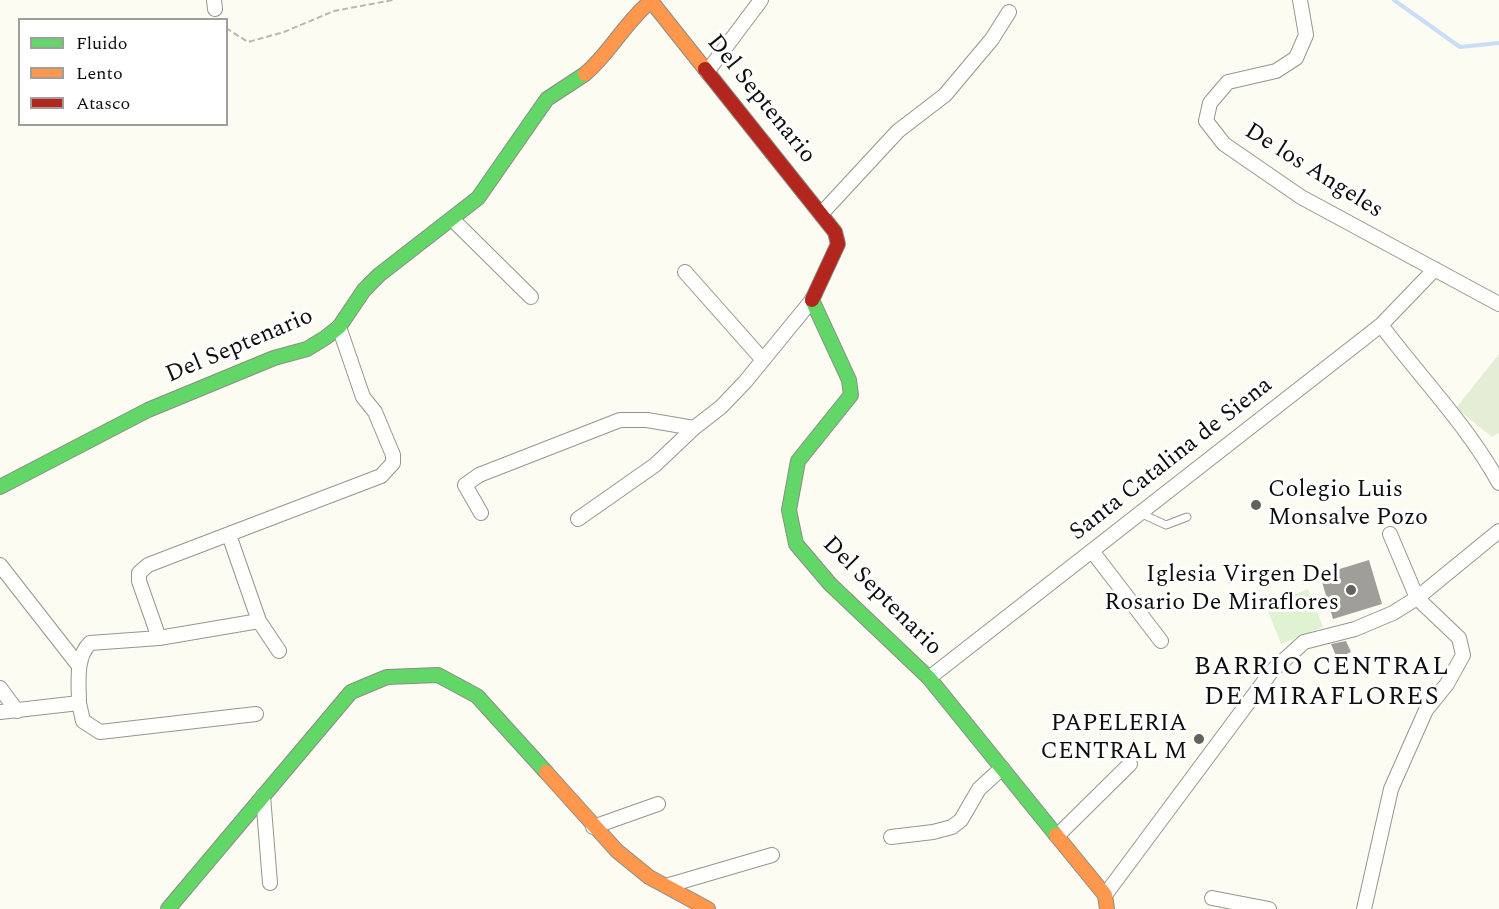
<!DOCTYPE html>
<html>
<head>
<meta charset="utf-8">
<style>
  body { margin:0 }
  #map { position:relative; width:1499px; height:909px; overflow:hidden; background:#fcfcf2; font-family:Spectral,serif }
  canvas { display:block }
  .legend { position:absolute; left:18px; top:18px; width:210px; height:108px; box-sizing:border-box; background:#fff; border:2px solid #9f9f9f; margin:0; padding:8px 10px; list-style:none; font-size:18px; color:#0e0e0e }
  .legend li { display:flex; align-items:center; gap:12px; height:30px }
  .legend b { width:30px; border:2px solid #9f9f9f }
</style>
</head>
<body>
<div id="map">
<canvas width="1499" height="909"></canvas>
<ul class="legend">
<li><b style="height:8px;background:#63d668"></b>Fluido</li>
<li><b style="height:8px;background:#ff974d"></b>Lento</li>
<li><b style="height:8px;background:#b3261e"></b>Atasco</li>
</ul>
</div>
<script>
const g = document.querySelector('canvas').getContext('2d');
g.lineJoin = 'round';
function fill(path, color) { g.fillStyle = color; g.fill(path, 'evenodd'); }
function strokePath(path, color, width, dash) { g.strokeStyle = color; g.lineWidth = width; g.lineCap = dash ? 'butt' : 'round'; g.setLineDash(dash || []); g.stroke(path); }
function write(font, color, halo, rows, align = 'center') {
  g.font = font + ' Spectral,serif'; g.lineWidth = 6; g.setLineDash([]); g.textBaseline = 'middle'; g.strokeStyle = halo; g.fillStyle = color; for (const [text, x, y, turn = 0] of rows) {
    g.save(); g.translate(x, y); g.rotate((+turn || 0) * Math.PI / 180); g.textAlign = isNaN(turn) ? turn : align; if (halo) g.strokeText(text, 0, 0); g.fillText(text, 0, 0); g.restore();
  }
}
const green = new Path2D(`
  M1308,589L1323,627L1281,644L1266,606Z`);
const cemetery = new Path2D(`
  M1499,354V433L1492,437L1456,408Z`);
const stream = new Path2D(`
  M1394,0L1460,47L1499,43`);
const building = new Path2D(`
  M1369,560L1382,604L1333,619L1320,575Z
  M1346,641L1351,652L1337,658L1331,644Z`);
const path = new Path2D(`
  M226,28L248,42L284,32L334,11L393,0`);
const lane = new Path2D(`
  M1140,513L1166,525L1187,517`);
const street = new Path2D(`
  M214,0L215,9
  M1300,0L1306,35L1296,58L1276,71L1228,82L1210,103L1206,121L1224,144L1301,197L1499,304
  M707,72L761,0
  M822,213L898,131L945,95L992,39L1009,12
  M453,220L531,297
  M685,272L763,360
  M1381,325C1420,377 1468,426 1499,483
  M481,513L465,485L479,475L620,420H647L694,428L721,407L745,382L812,300
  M578,519L655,465L694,428
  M229,535L259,621
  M1092,551L1161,641
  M0,565L79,666
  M159,638L139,581V573L148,565L381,476L393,463V455L375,412L363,397L339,327
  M929,678L1381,325L1435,269
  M0,688L17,711
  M79,703C79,683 75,658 90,643L159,638L259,621L279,651
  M0,712L79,703L83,721L100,732L256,714
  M263,796L270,883
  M593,827L658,804
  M1057,836L1130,764
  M891,837L933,832L952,827L961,820L979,789L1002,768
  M666,886L772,855
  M1105,895L1271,672L1304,642L1355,629L1393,613L1417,598L1499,531
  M1212,898L1269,909
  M1364,909L1391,789L1426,710L1447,684L1463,655L1459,638L1417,598L1390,534`);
const fast = new Path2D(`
  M812,300L849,380L851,395L798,461L789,510L796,544L830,584L929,678L1056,835
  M0,487L148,410L274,358L307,349L325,338L339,327L364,290L379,275L478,198L547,99L585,74
  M168,909L351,692L387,677L438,675L477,696L546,772`);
const slow = new Path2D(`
  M585,74C611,52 625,22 651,1L705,69
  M546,772L617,851L649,877L708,909
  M1056,835L1105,895L1107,909`);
const jam = new Path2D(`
  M705,69L835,232L838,244L812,300`);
const markers = [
  [1256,505,6,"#61615e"],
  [1351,590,6,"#61615e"],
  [1199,739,6,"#61615e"]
];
const streetNames = [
  ["Del Septenario",760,100,51],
  ["De los Angeles",1313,172,32],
  ["Del Septenario",240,347,-23],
  ["Santa Catalina de Siena",1172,460,-38],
  ["Del Septenario",881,597,45]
];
const poiNames = [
  ["Colegio Luis",1268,491,"left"],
  ["Monsalve Pozo",1268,519,"left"],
  ["Iglesia Virgen Del",1339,576],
  ["Rosario De Miraflores",1339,604],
  ["PAPELERIA",1187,725],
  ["CENTRAL M",1187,753]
];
const neighbourhoodNames = [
  ["BARRIO CENTRAL",1322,669],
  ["DE MIRAFLORES",1322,699]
];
fill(green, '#dff3d2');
fill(cemetery, '#e4eed6');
strokePath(stream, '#c8ddf6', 4);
fill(building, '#9f9e98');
strokePath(lane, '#959591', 9);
strokePath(street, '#959591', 16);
strokePath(fast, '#8c8c87', 16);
strokePath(slow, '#8c8c87', 16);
strokePath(jam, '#8c8c87', 16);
strokePath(path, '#b8b8b6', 2, [6, 3]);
strokePath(lane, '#fffffd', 7);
strokePath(street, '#fffffd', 14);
strokePath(fast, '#63d668', 14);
strokePath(slow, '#ff974d', 14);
strokePath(jam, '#b3261e', 14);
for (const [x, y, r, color] of markers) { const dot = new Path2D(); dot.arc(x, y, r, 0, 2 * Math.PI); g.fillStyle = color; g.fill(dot); strokePath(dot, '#fff', 2); }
write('24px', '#0e0e0e', '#fff', streetNames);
write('24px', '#0e0e0e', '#fff', poiNames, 'right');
g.letterSpacing = '1.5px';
write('26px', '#0e0e0e', '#fff', neighbourhoodNames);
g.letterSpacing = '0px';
</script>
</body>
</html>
